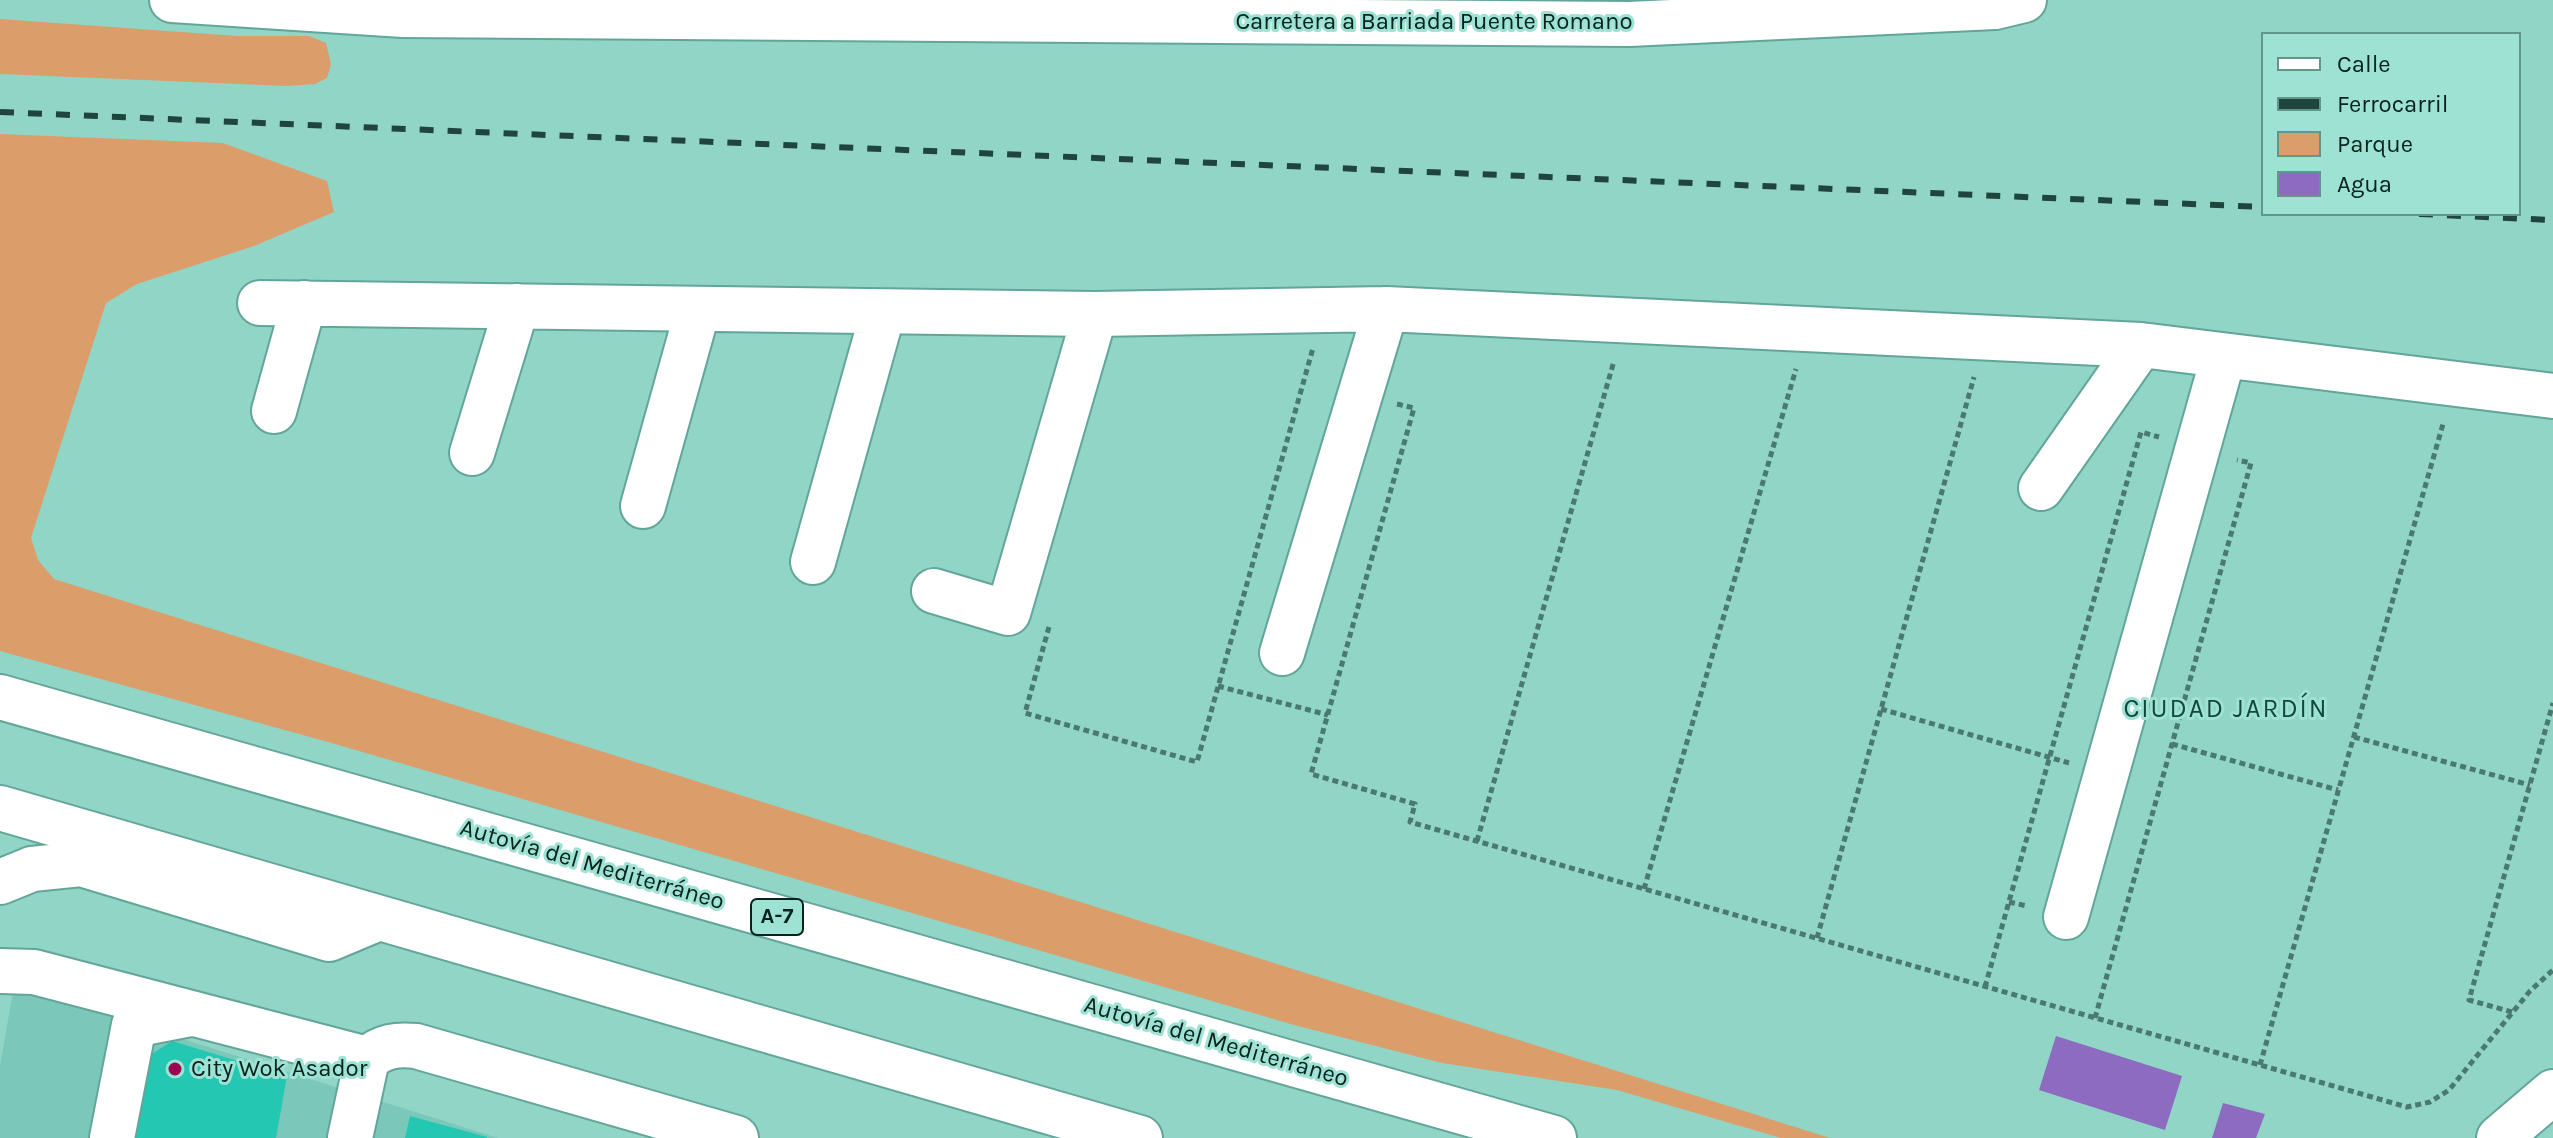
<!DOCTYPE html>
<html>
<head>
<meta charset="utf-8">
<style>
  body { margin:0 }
  #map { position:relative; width:2553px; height:1138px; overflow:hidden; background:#91d5c7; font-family:Karla,sans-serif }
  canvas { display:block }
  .legend { position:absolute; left:2261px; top:32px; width:260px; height:184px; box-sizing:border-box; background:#9ee2d4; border:2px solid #61968b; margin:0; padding:10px 14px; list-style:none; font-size:24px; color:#06231e }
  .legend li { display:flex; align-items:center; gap:16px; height:40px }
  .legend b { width:40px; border:2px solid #61968b }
</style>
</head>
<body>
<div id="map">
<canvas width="2553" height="1138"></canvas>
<ul class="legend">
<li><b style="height:10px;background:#fff"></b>Calle</li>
<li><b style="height:10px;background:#20453e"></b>Ferrocarril</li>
<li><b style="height:22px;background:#db9e6b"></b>Parque</li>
<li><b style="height:22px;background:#8c6bc0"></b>Agua</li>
</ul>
</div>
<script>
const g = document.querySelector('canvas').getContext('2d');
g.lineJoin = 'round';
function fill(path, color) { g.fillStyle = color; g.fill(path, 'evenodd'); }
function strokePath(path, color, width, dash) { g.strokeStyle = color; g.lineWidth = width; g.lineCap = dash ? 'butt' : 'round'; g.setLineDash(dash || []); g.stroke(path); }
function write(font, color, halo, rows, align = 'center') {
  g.font = font + ' Karla,sans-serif'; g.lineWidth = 6; g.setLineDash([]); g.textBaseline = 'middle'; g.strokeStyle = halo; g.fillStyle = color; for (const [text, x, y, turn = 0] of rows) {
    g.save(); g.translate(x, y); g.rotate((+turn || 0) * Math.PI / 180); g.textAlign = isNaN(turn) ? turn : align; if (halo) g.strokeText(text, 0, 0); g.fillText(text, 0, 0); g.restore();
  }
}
const built = new Path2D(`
  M14,986L498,1138H0V1066Z`);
const green = new Path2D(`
  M0,19L237,36H309L326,43L331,64L327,78L315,84L287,86L0,74Z
  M0,134L223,143L327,181L334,212L254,246L137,284L106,303L31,538L38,560L54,579L1830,1138H1781L1617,1090L1442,1063L1294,1025L335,744L0,651Z`);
const water = new Path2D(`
  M2056,1036L2182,1076L2165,1130L2039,1090Z
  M2223,1103L2265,1114L2256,1138H2212Z`);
const building = new Path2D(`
  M172,1041L287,1076L276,1138H128L144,1059Z
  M410,1116L487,1137V1138H405Z`);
const path = new Path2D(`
  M1397,404L1414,408L1311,774L1415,804L1410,822L2407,1107L2430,1102L2449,1090L2530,991L2553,970
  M1049,627L1025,713L1197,762L1313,348
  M1218,686L1328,715
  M1881,709L2069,763
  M2354,737L2530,785
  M2172,744L2338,790
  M1477,841L1614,361
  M1644,889L1796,369
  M2009,902L2027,906
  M1817,938L1974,377
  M1985,987L2141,432L2159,437
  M2512,1012L2469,1000L2553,703
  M2095,1018L2251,463L2237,460
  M2260,1065L2443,424`);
const minor = new Path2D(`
  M172,0L403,15L1629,24L1995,7L2024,0
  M260,303L1095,314L1386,309L2141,345L2553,396
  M274,411L304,303
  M472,453L517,306
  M2041,488L2141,345
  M643,506L698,309
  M813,562L883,312
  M934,591L1008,613L1095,314
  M1282,653L1386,309
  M2066,917L2223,358
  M0,971L34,972L367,1059
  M367,1059C383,1046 396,1044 416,1046L736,1138
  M112,1138L134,1025L191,1014
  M350,1138L367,1059`);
const highway = new Path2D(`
  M0,697L1554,1138
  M0,808L1140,1138
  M0,882L32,869L81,864L329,939L379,918
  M2499,1138L2553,1092`);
const rail = new Path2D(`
  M0,112L2263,207
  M2419,214L2553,220`);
const markers = [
  [175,1069,8,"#9d0651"]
];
const shields = [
  [777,917,52]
];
const shieldNames = [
  ["A-7",777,917]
];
const streetNames = [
  ["Carretera a Barriada Puente Romano",1434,22],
  ["Autovía del Mediterráneo",592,865,16],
  ["Autovía del Mediterráneo",1216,1042,16]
];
const poiNames = [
  ["City Wok Asador",191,1069]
];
const neighbourhoodNames = [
  ["CIUDAD JARDÍN",2226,710]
];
fill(built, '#7bc8ba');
fill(green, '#db9e6b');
fill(water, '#8c6bc0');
fill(building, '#24c7b1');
strokePath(minor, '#62a599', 48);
strokePath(highway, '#62a599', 48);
strokePath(path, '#49796f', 5, [6, 4]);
strokePath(minor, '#fff', 44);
strokePath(highway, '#fff', 44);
strokePath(rail, '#20453e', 6, [14, 14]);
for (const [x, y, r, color] of markers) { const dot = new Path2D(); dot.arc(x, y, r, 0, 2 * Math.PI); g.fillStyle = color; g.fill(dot); strokePath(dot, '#9ee2d4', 3); }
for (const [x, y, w] of shields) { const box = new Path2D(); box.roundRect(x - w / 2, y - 18, w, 36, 6); g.fillStyle = '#9ee2d4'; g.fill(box); strokePath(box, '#06231e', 2); }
write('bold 22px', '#06231e', null, shieldNames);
write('24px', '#06231e', '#9ee2d4', streetNames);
write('24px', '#06231e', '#9ee2d4', poiNames, 'left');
g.letterSpacing = '2px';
write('26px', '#11473f', '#9ee2d4', neighbourhoodNames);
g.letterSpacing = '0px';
</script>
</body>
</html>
